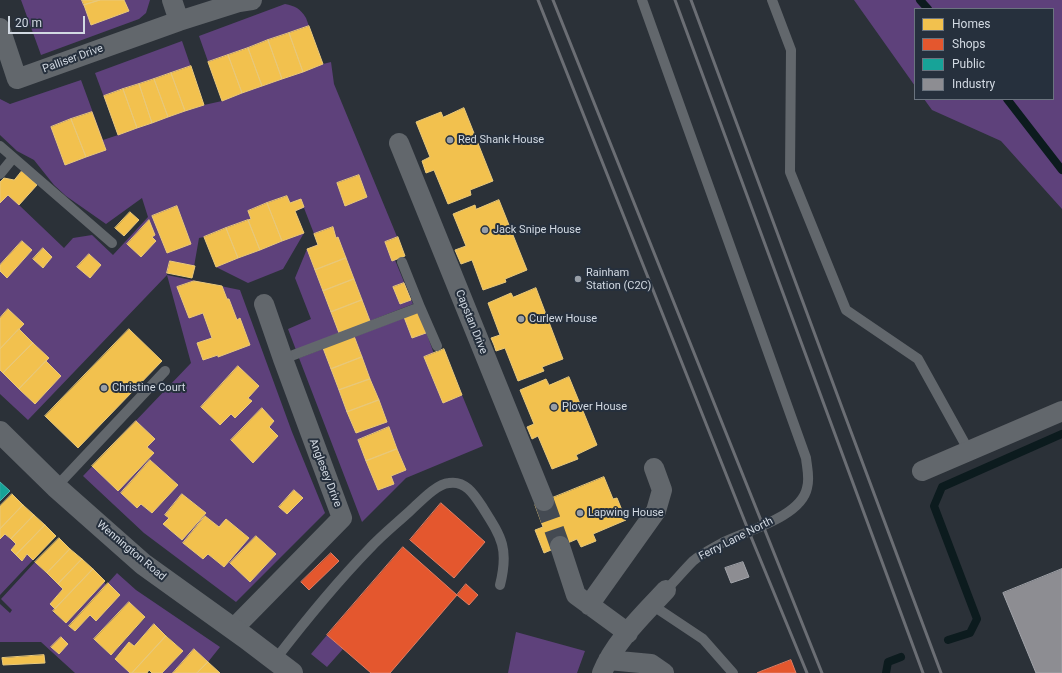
<!DOCTYPE html>
<html>
<head>
<meta charset="utf-8">
<style>
  body { margin:0 }
  #map { position:relative; width:1062px; height:673px; overflow:hidden; background:#2b3138; font-family:Roboto,sans-serif }
  canvas { display:block }
  .legend { position:absolute; left:914px; top:8px; width:140px; height:92px; box-sizing:border-box; background:#26303d; border:1px solid #6b747f; margin:0; padding:5px 7px; list-style:none; font-size:12px; color:#d2d9e2 }
  .legend li { display:flex; align-items:center; gap:8px; height:20px }
  .legend b { width:20px; border:1px solid #6b747f }
  .scale { position:absolute; left:8px; top:16px; width:77px; height:18px; box-sizing:border-box; border:2px solid #d2d9e2; border-top:0; padding-left:5px; font-size:12px; line-height:14px; white-space:nowrap; color:#d2d9e2; -webkit-text-stroke:3px #26303d; paint-order:stroke }
</style>
</head>
<body>
<div id="map">
<canvas width="1062" height="673"></canvas>
<ul class="legend">
<li><b style="height:11px;background:#f2c14e"></b>Homes</li>
<li><b style="height:11px;background:#e4572e"></b>Shops</li>
<li><b style="height:11px;background:#17a398"></b>Public</li>
<li><b style="height:11px;background:#8d8d92"></b>Industry</li>
</ul>
<div class="scale">20 m</div>
</div>
<script>
const g = document.querySelector('canvas').getContext('2d');
g.lineJoin = 'round';
function fill(path, color) { g.fillStyle = color; g.fill(path, 'evenodd'); }
function strokePath(path, color, width, dash) { g.strokeStyle = color; g.lineWidth = width; g.lineCap = dash ? 'butt' : 'round'; g.setLineDash(dash || []); g.stroke(path); }
function write(font, color, halo, rows, align = 'center') {
  g.font = font + ' Roboto,sans-serif'; g.lineWidth = 4; g.setLineDash([]); g.textBaseline = 'middle'; g.strokeStyle = halo; g.fillStyle = color; for (const [text, x, y, turn = 0] of rows) {
    g.save(); g.translate(x, y); g.rotate((+turn || 0) * Math.PI / 180); g.textAlign = isNaN(turn) ? turn : align; if (halo) g.strokeText(text, 0, 0); g.fillText(text, 0, 0); g.restore();
  }
}
const green = new Path2D(`
  M21,0H150L146,13L139,19L41,55Z
  M854,0H1062V209L1001,141L932,110L924,99H1053V9H915V86Z
  M285,4C295,6 300,8 306,18L323,64L331,62L334,84L405,256L395,260L413,304L296,350L288,329L311,319L295,278L307,249L318,244L304,208L295,211L304,233L283,269L248,283L216,267L204,237L199,238L192,278L167,273V275L240,290L292,432L325,513L236,602L144,533L83,476L191,363L167,275L28,420L0,394V182L4,178L14,180L22,171L37,185L19,205L64,248L73,238L92,235L113,255L148,217L142,198L106,224L66,196L54,185L34,160L17,151L0,135V99L10,104L81,80L103,140L118,135L95,73L182,41L204,105L222,101L199,36Z
  M419,312L434,354L443,402L462,395L483,446L406,478L362,522L299,358Z
  M5,534L16,544L11,550L21,560L27,554L33,560L0,595V539Z
  M35,562L63,589L50,604L55,609L53,612L66,623L104,582L106,585L69,625L75,631L90,615L120,595L108,583L117,573L136,590L220,647L208,662L194,650L173,673H162L183,651L154,624L134,646L129,643L115,658L130,673H75L41,642H0V604L10,613L12,610L1,599ZM129,602L145,618L111,655L94,639Z
  M516,632L585,651L577,673H508Z
  M327,635L343,649L327,667L311,654Z`);
const homes = new Path2D(`
  M82,0H100L84,5Z
  M100,0H124L129,11L91,25L84,5Z
  M309,26L323,64L303,72L289,33Z
  M289,33L303,72L282,79L268,40Z
  M268,40L282,79L262,86L248,48Z
  M248,48L262,86L242,93L228,55Z
  M228,55L242,93L222,101L208,62Z
  M191,66L204,105L185,111L171,73Z
  M171,73L185,111L168,117L154,79Z
  M154,79L168,117L152,123L139,84Z
  M139,84L152,123L137,128L123,89Z
  M123,89L137,128L118,135L104,96Z
  M464,108L493,181L470,190L471,195L448,204L434,170L426,173L422,161L430,157L416,122L441,112L443,117Z
  M92,112L106,150L86,157L71,119Z
  M71,119L86,157L65,165L51,127Z
  M22,171L37,185L19,205L8,195L0,203V182L4,178L14,180Z
  M359,175L367,197L345,206L337,183Z
  M287,196L290,203L301,199L304,207L295,211L304,233L282,241L267,203Z
  M499,200L527,270L505,279L506,282L483,290L472,260L461,264L455,250L466,246L453,214L475,205L476,209Z
  M267,203L282,241L260,250L248,220L251,219L248,211Z
  M177,206L191,244L167,253L152,216Z
  M130,212L139,220L124,236L115,228Z
  M149,220L155,235L152,237L156,241L141,257L127,244Z
  M248,220L260,250L238,258L226,228Z
  M333,227L336,238L338,237L346,258L315,270L307,249L318,245L314,234Z
  M226,228L238,258L216,267L204,237Z
  M398,237L405,256L392,261L385,242Z
  M22,241L32,250L7,278L0,271V265Z
  M43,248L52,257L43,268L33,259Z
  M89,254L101,265L90,278L77,267Z
  M346,258L354,279L323,291L315,270Z
  M170,261L195,266L192,278L167,273Z
  M354,279L362,300L331,312L323,291Z
  M194,281L222,286L227,299H229L237,320L240,318L250,345L218,357V355L203,360L197,343L212,338L203,313L189,318L177,287Z
  M404,283L411,300L400,304L393,287Z
  M536,288L563,359L542,367L544,371L518,381L505,348L496,351L494,345L491,338L500,335L488,303L511,293L513,297Z
  M362,300L370,321L339,333L331,312Z
  M8,309L24,324L0,349V318Z
  M419,312L426,333L412,338L404,317Z
  M19,329L33,343L3,373L0,370V349Z
  M129,329L162,361L78,448L45,416Z
  M354,336L362,357L331,369L323,348Z
  M33,343L49,358L19,389L3,373Z
  M444,349L462,395L443,403L424,357Z
  M362,357L370,379L339,390L331,369Z
  M46,361L61,376L35,404L19,389Z
  M238,366L259,386L248,398L252,401L235,418L231,414L220,425L201,407Z
  M569,377L597,445L576,455L578,459L552,469L538,436L532,439L527,427L534,424L520,390L546,379L549,385Z
  M370,379L379,400L347,412L339,390Z
  M379,400L387,422L356,433L347,412Z
  M262,408L274,421L269,427L278,436L253,463L231,440Z
  M136,421L155,439L147,447L154,453L118,491L92,466Z
  M389,427L397,449L366,461L358,440Z
  M397,449L406,470L391,476L394,484L378,490L366,461Z
  M150,460L178,485L152,513L141,504L137,508L121,493Z
  M604,477L613,499L617,498L626,520L593,534L596,541L581,547L577,539L544,553L535,530L543,527L535,505Z
  M294,490L303,498L287,514L279,507Z
  M12,494L23,505L0,529V506Z
  M182,494L206,513L182,540L163,524L169,518L165,515Z
  M23,505L34,515L11,539L5,534L0,539V529Z
  M34,515L45,525L16,555L11,550L16,544L11,539Z
  M205,516L219,527L226,519L249,538L224,567L208,554L203,559L183,543Z
  M45,525L56,536L33,560L27,554L22,561L16,555Z
  M256,536L276,554L250,582L230,563Z
  M59,538L70,549L47,573L35,562Z
  M70,549L82,559L58,584L47,573Z
  M82,559L93,569L55,609L50,604L63,589L58,584Z
  M93,569L105,581L66,623L53,611Z
  M108,583L120,595L96,621L90,615L75,631L69,626Z
  M129,602L145,617L111,655L94,639Z
  M154,624L166,636L132,673H130L115,659L129,642L134,646Z
  M166,636L183,651L162,673H152L149,670L147,673H132Z
  M61,637L68,644L59,654L51,647Z
  M194,649L208,662L197,673H173Z
  M44,655L45,663L3,665L2,658Z
  M208,662L220,673H197Z`);
const shops = new Path2D(`
  M441,503L485,542L454,578L410,540Z
  M403,547L457,595L390,673H371L327,635Z
  M331,553L339,561L309,590L301,582Z
  M466,584L478,595L469,605L457,595Z
  M791,660L796,673H757L759,672Z`);
const public = new Path2D(`
  M0,482L10,491L0,501Z`);
const industry = new Path2D(`
  M743,562L749,577L731,583L725,568Z
  M1062,569V673H1036L1003,593Z`);
const stream = new Path2D(`
  M920,0L928,9
  M1007,99L1062,170
  M948,640L970,633L977,619L934,506L942,487L1062,434
  M886,673L888,662L901,657`);
const minorTunnel = new Path2D(`
  M544,501L560,546`);
const service = new Path2D(`
  M642,0L806,458C807,468 810,478 807,488C801,517 746,531 722,543C713,548 701,554 693,561C684,570 675,581 666,590
  M772,0L791,50L790,172L846,310L918,359L969,451
  M0,146L112,243
  M0,174L13,158
  M402,262L420,307
  M283,359L420,307L437,346
  M56,487L165,371
  M652,605L703,639L733,673
  M275,660C305,621 336,583 370,548C382,535 397,523 410,511C420,502 436,484 449,483C466,480 475,496 483,508C502,538 509,549 500,585`);
const minor = new Path2D(`
  M172,0L179,21
  M0,28L17,79L179,21L239,2L252,0
  M399,143L544,501
  M922,471L1062,411
  M560,546L576,595L628,633
  M589,605L656,511L662,490L654,468
  M233,629L342,518L283,359L264,304
  M608,660L651,664L664,673
  M602,673C615,641 643,615 666,590`);
const secondary = new Path2D(`
  M0,432L56,487L143,564L246,638L292,673`);
const rail = new Path2D(`
  M538,0L749,532L807,673
  M553,0L822,673
  M675,0L923,673
  M691,0L844,413L941,673`);
const markers = [
  [450,140,4,"#989ea6"],
  [485,230,4,"#989ea6"],
  [578,279,4,"#989ea6"],
  [521,319,4,"#989ea6"],
  [104,388,4,"#989ea6"],
  [554,407,4,"#989ea6"],
  [580,513,4,"#989ea6"]
];
const streetNames = [
  ["Palliser Drive",73,59,-20],
  ["Capstan Drive",471,322,68],
  ["Anglesey Drive",325,473,69],
  ["Ferry Lane North",736,539,-27],
  ["Wennington Road",131,551,40]
];
const poiNames = [
  ["Red Shank House",458,140],
  ["Jack Snipe House",493,230],
  ["Rainham",586,273],
  ["Station (C2C)",586,286],
  ["Curlew House",529,319],
  ["Christine Court",112,388],
  ["Plover House",562,407],
  ["Lapwing House",588,513]
];
fill(green, '#5e417b');
fill(homes, '#f2c14e');
strokePath(homes, '#e8c87a', 1);
fill(shops, '#e4572e');
strokePath(shops, '#df7e64', 1);
fill(public, '#17a398');
strokePath(public, '#4fb3ae', 1);
fill(industry, '#8d8d92');
strokePath(industry, '#a2a4aa', 1);
strokePath(stream, '#0c1b1e', 8);
strokePath(minorTunnel, '#444a52', 20, [20, 10]);
strokePath(service, '#62676c', 10);
strokePath(minor, '#62676c', 20);
strokePath(secondary, '#62676c', 22);
strokePath(rail, '#6b6e74', 3);
for (const [x, y, r, color] of markers) { const dot = new Path2D(); dot.arc(x, y, r, 0, 2 * Math.PI); g.fillStyle = color; g.fill(dot); strokePath(dot, '#26303d', 1.5); }
write('11px', '#d2d9e2', '#26303d', streetNames);
write('11px', '#d2d9e2', '#26303d', poiNames, 'left');
</script>
</body>
</html>
